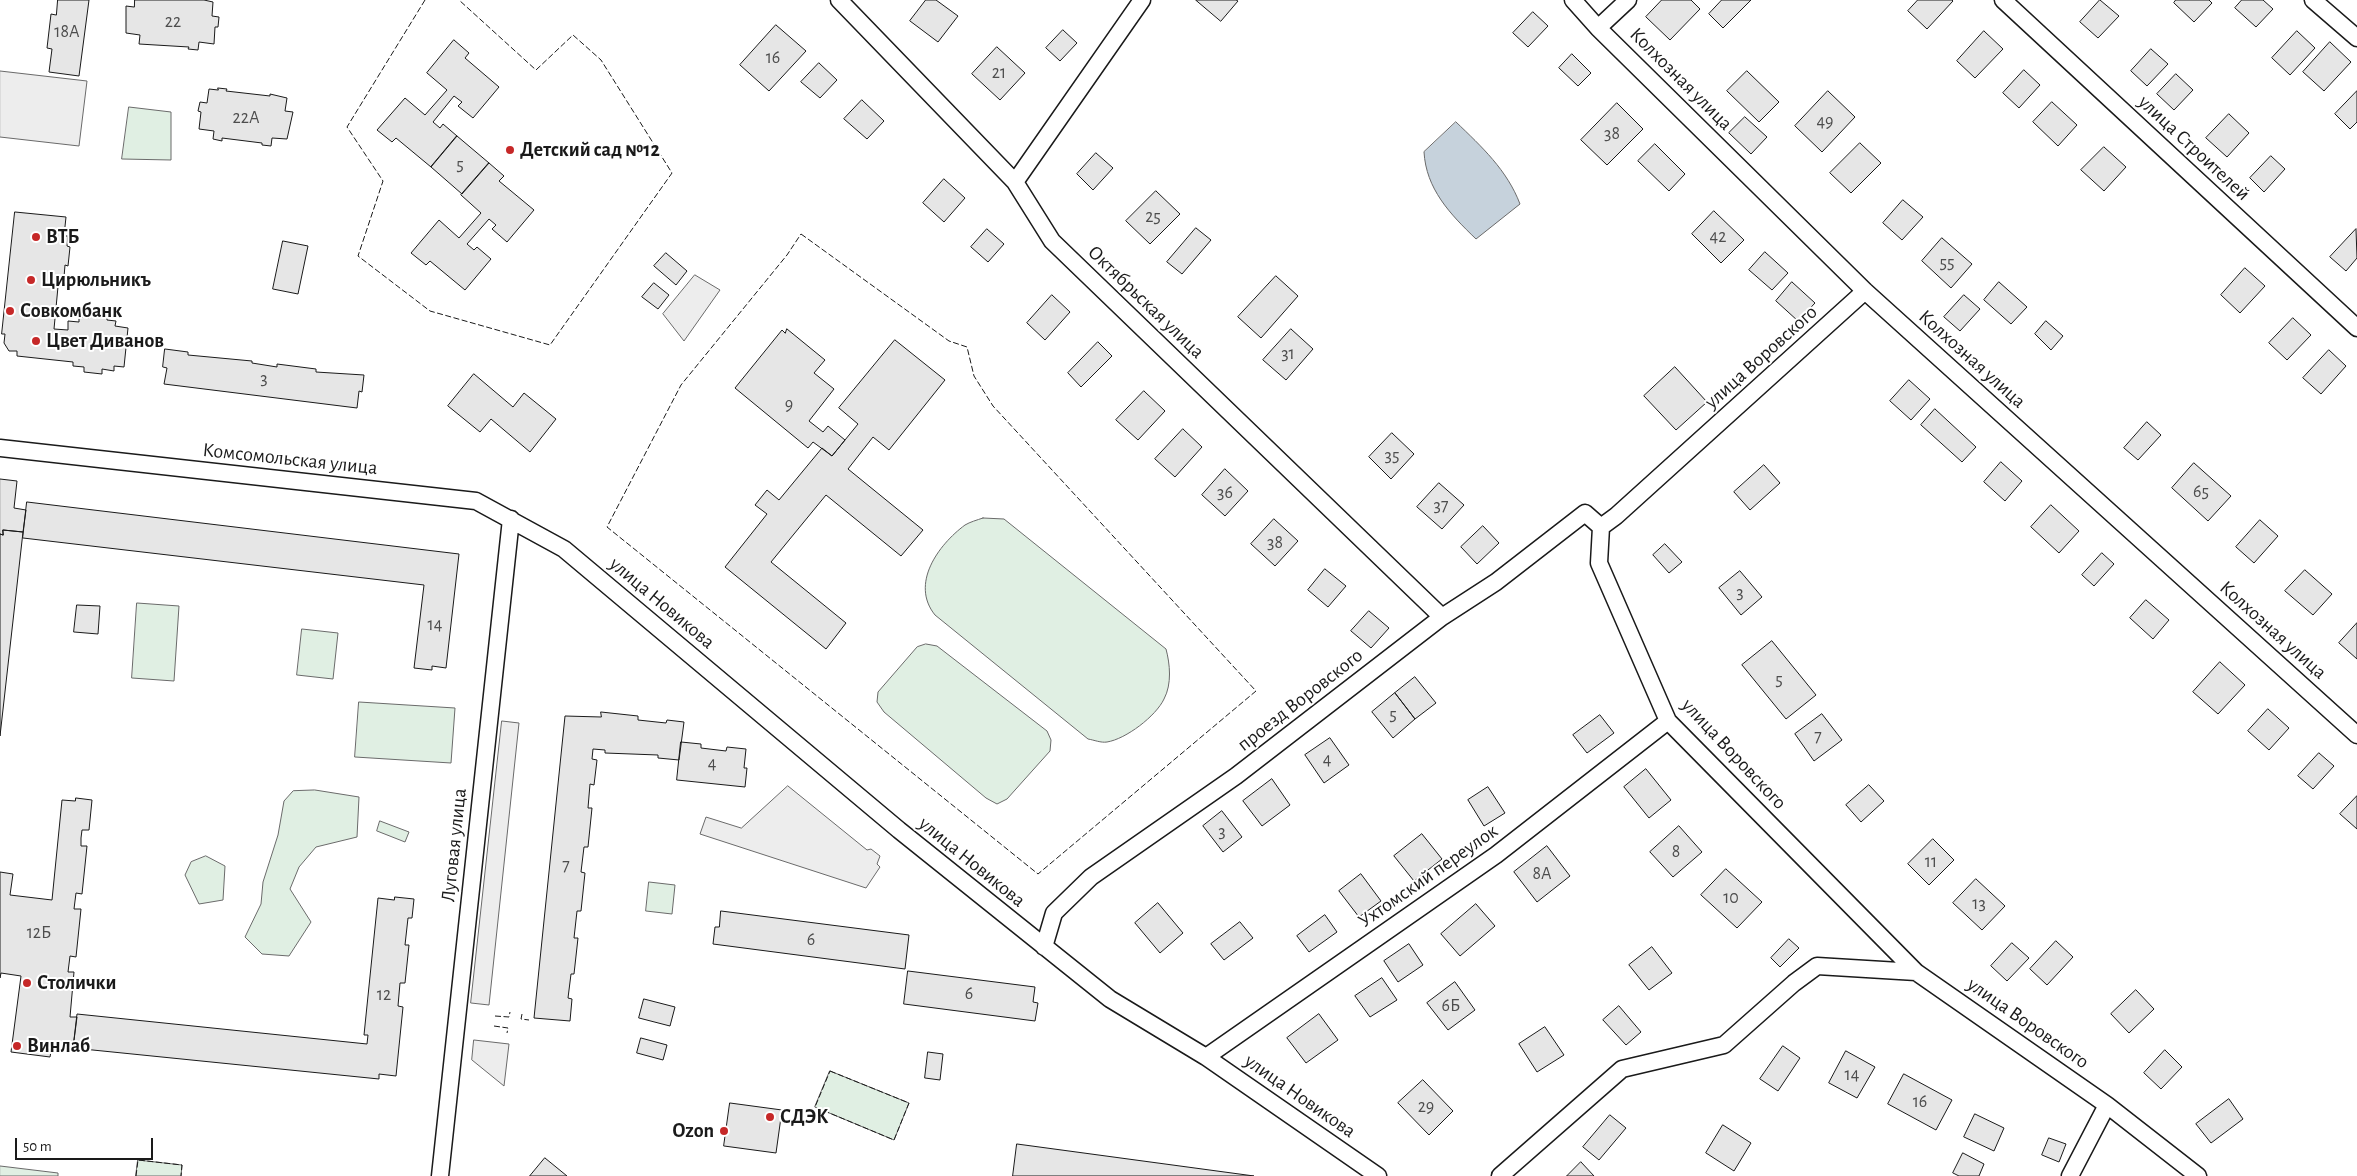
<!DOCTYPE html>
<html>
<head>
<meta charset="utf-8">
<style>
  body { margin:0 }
  #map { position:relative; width:2357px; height:1176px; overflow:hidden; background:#fff; font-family:"Alegreya Sans",sans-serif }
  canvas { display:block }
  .scale { position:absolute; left:15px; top:1138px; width:138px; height:22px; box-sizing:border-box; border:2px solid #1a1a1a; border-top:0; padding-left:6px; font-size:15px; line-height:18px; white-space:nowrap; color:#1a1a1a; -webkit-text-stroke:4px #fff; paint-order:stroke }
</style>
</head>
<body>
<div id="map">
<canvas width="2357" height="1176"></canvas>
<div class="scale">50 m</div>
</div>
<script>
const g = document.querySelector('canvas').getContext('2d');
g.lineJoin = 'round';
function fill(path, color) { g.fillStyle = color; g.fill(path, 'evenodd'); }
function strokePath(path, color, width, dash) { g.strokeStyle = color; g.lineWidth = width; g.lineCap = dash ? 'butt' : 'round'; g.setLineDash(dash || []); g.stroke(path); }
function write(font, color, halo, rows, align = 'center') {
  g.font = font + ' "Alegreya Sans",sans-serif'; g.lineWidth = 4; g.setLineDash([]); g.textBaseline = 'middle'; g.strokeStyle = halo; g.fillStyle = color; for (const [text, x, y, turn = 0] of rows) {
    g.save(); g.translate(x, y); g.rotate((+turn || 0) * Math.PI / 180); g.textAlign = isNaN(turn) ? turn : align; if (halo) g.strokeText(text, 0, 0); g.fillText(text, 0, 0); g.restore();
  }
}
const green = new Path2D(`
  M129,107L171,112V160L122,159Z
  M983,518L1004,519L1166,649C1170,664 1172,684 1164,699C1156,716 1126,739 1107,742C1101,743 1094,740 1088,739L935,615C910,584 938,545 965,525C970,522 977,520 983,518Z
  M137,603L179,606L174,681L132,678Z
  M302,629L338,633L333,679L297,675Z
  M926,644L937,646L1047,731L1051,740L1050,751L1007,799L997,804L986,798L884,712L877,702L878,692L917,647Z
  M359,702L455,708L451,763L355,757Z
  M315,790L359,797L357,837L316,847L299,867L290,889L311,922L289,956L262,954L245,937L261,904L263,882L278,835L284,801L293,791Z
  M380,821L409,832L405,842L377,831Z
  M206,856L225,866L223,900L199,904L185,875L191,862Z
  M649,882L675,885L672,914L646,911Z
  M830,1071L909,1103L894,1140L815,1107Z
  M138,1160L182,1165L181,1176H136Z
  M0,1166L58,1173V1176H0Z`);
const parking = new Path2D(`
  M0,71L87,81L79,146L0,137Z
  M695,275L720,290L684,341L663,314Z
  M502,721L519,723L489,1005L471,1003Z
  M788,786L867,850L871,849L880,856L877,864L880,867L866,888L700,834L706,817L741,828Z
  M474,1040L509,1044L504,1086L472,1060Z`);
const water = new Path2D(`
  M1456,122C1482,147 1507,170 1520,204L1476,239C1450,214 1426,189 1424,152Z`);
const building = new Path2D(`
  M58,0H89L79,76L49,72L52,49L47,48L51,14L56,15Z
  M135,0H204L213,2L212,16L219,17L218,27H215L214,44L199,42L198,50L188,49L189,47L139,44L140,35L126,33V6L134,7Z
  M926,0H936L958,16L938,42L910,21Z
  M1196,0H1236L1238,1L1221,21Z
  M1662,0H1691L1700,9L1670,40L1646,17Z
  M1722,0H1751L1723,28L1709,14Z
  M1918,0H1952L1953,1L1927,29L1908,11Z
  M2100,0L2119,16L2098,38L2080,22Z
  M2176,0H2209L2212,3L2194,22L2174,3Z
  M2242,0H2263L2273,9L2256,27L2235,8Z
  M1533,12L1548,26L1528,47L1513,33Z
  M776,25L806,51L769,91L740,65Z
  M1063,30L1077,43L1060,61L1046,48Z
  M1984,31L2003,49L1975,78L1957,61Z
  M2297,31L2315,48L2290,75L2272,58Z
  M454,40L469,53L465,58L499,87L473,118L458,106L462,102L454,96L433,122L440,128L443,124L457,136L431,167L396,138L392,142L377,130L405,98L425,115L447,90L427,73Z
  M2330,42L2351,62L2324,91L2303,72Z
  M997,47L1025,73L1000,100L972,74Z
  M2151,49L2168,64L2147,86L2131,71Z
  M1572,54L1591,73L1578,86L1559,68Z
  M819,63L837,80L820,98L801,82Z
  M2024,70L2040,85L2019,108L2003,93Z
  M1747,71L1779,102L1759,122L1727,91Z
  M2176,74L2193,90L2174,110L2157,94Z
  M218,88L227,89L226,91L270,96V94L287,98L285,111L293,112L287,139L272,138L271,146L262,145V143L222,138V141L213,139L214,131L199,129L201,112L198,111L200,102L207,103L209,89L218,90Z
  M1828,91L1855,117L1822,152L1795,126Z
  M2357,91V122L2350,129L2335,114Z
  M862,100L884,121L867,139L844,119Z
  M2052,102L2077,125L2058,146L2033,122Z
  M1617,103L1643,129L1607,165L1581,140Z
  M2229,114L2249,133L2227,157L2206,138Z
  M1745,117L1767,137L1751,154L1729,133Z
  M457,136L489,163L462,194L431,167Z
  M1860,143L1881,163L1851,193L1830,173Z
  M1655,144L1685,174L1669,191L1638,161Z
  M2104,147L2126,167L2104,191L2081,170Z
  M1096,153L1113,168L1093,190L1077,174Z
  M2271,156L2285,169L2264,192L2250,178Z
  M489,163L504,176L499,181L534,210L507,242L492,229L496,225L489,219L467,244L474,250L477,247L491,259L465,290L430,261L426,265L411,253L439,220L459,238L481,213L461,195Z
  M944,179L965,198L944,222L923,203Z
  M1156,191L1180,214L1150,244L1126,221Z
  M1903,200L1923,217L1902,240L1883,223Z
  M1714,211L1744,240L1721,263L1692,234Z
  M15,212L66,217L64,236H68L67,246L70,247L68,266L65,265L64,277L59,276L54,329L68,330V321L79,322V317L89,318V315L107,317V320L116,321L115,326L128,328L124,367L114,366V371L102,369V374L84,372V367L73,366V362L17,356V351H9L4,343L5,334H2Z
  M1196,228L1211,240L1182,274L1167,262Z
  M987,229L1004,244L988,262L971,247Z
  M2356,229L2357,258L2346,271L2330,257Z
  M1942,238L1972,264L1951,288L1922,261Z
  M283,241L308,246L298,294L273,289Z
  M1765,252L1788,273L1772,290L1749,270Z
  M666,253L687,271L676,285L654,266Z
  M2245,268L2265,286L2240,313L2221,295Z
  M1276,276L1298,296L1261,338L1238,317Z
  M1792,282L1815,303L1798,321L1776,301Z
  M1999,282L2027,307L2011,324L1984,300Z
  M654,283L669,295L658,309L642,297Z
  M1052,295L1070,312L1045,340L1027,323Z
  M1964,295L1980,309L1960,331L1944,317Z
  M2293,318L2311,335L2287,360L2269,343Z
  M2046,321L2063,336L2051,350L2035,334Z
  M787,329L825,360L814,373L834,389L809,421L823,432L828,426L845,440L832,456L813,442L808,448L735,388L782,330L785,333Z
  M1291,329L1313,349L1286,380L1263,360Z
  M895,340L945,380L889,450L873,437L848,469L923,530L901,556L826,495L771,562L846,623L826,649L725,567L767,514L755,505L767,490L779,500L822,448L832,456L858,424L839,408Z
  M1098,342L1112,356L1081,387L1068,373Z
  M165,349L188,352V355L252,361V363L277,367V364L316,369V372L364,375L362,392L359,391L357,408L164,384L167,368L163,367Z
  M2329,350L2346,366L2321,394L2303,378Z
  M1675,367L1707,402L1676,430L1644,396Z
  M474,374L513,407L524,393L556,419L530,452L491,419L480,432L448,406Z
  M1909,380L1930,399L1911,420L1890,401Z
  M1144,391L1165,411L1138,440L1116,420Z
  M1935,409L1976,447L1962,462L1921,425Z
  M2147,422L2161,435L2138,460L2124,448Z
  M1183,429L1202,447L1175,477L1155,459Z
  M1392,433L1414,454L1391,479L1369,457Z
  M2001,462L2022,481L2005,501L1984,482Z
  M2194,463L2231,496L2208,521L2172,488Z
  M1764,465L1780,483L1750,510L1734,492Z
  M1225,469L1248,491L1225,516L1202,495Z
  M0,479L17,481L14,508L26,510L23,532L3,530V535L0,534Z
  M1439,483L1464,505L1442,529L1417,507Z
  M27,502L459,554L446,668L432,666V670L414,668L424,585L23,538Z
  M2051,505L2079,531L2059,553L2031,527Z
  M1274,519L1298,541L1275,566L1251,544Z
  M2260,520L2278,536L2254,563L2236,547Z
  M1483,526L1499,543L1477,564L1461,547Z
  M3,530L23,532L0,736V534L3,535Z
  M1665,544L1682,562L1669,573L1653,555Z
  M2102,553L2114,564L2094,586L2082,575Z
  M1325,569L1346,586L1328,607L1308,590Z
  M2305,570L2332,594L2313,615L2285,591Z
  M1740,571L1762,597L1741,615L1719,588Z
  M2146,600L2169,620L2153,639L2130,618Z
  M77,605L100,606L98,634L74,632Z
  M1369,611L1389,628L1371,648L1351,631Z
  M2357,623V659L2339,643Z
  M1772,641L1816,695L1786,719L1742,665Z
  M2220,662L2245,685L2218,714L2193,692Z
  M1415,677L1436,703L1415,719L1395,693Z
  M1395,693L1415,719L1393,738L1372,712Z
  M2268,709L2289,728L2269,750L2248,731Z
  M601,712L638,716V720L666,723L667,720L684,722L679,760L658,758V755L605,753V750L593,749L592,759L597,760L594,785L590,784L588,808H592L588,847H584L581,872L585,873L581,911H577L574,938H578L574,974H571L568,998L572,999L570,1021L534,1018L565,716L601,717Z
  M1822,714L1842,740L1814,761L1795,734Z
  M1600,715L1614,733L1587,753L1573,735Z
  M1330,738L1349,765L1324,783L1305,755Z
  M681,742L701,744V748L726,751L727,747L746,749L744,768H747L745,787L677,780Z
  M2319,753L2334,766L2313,789L2298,776Z
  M1646,769L1671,800L1649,818L1624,787Z
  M1272,779L1290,805L1262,826L1243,801Z
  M1869,785L1884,801L1861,822L1846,805Z
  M1488,787L1505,813L1484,826L1468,800Z
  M2357,796V829L2340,814Z
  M76,798L92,800L89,830H82L81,838V846H87L82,894L76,893L74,909H81L76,957L70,956L68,972H74L70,1017H77L73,1048L52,1046L50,1057L11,1052L21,976L1,973L0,978V872L13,874L10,895L52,900L62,800L75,801Z
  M1222,811L1242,837L1223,852L1203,826Z
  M1679,826L1702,852L1673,877L1650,852Z
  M1422,834L1442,859L1414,881L1394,856Z
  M1933,839L1954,860L1929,885L1908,864Z
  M1547,846L1570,876L1537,902L1514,872Z
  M1726,869L1762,902L1737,928L1701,895Z
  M1361,874L1381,901L1359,917L1339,891Z
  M1976,879L2005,906L1982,930L1953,903Z
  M395,897L414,899L412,918H408L405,945H409L405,983H400L398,1006L403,1007L396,1076L379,1074V1079L73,1048L77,1014L367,1044L368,1035H364L378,898L394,900Z
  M1158,903L1183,933L1160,953L1135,923Z
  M1476,904L1495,926L1460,956L1441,934Z
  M721,911L909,935L905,969L713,944L715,927H719Z
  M1325,915L1337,932L1309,952L1297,936Z
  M1240,922L1253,938L1224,960L1211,944Z
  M1789,939L1799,948L1780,967L1771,958Z
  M2056,941L2073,957L2047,985L2030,969Z
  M2012,943L2029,958L2007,981L1991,966Z
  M1409,944L1423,965L1398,982L1384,961Z
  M1652,947L1672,973L1649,990L1629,965Z
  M908,971L1035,987L1033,1002L1038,1003L1035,1021L904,1004Z
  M1382,978L1397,1000L1370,1017L1355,996Z
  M1455,982L1475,1010L1448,1030L1427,1003Z
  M2136,990L2154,1009L2129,1033L2111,1014Z
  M644,999L675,1007L670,1026L639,1018Z
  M1619,1006L1641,1032L1626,1045L1603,1020Z
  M1319,1014L1338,1040L1306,1063L1287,1038Z
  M1545,1027L1564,1055L1537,1072L1519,1044Z
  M641,1038L667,1045L663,1060L637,1053Z
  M1783,1046L1800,1058L1778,1091L1760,1079Z
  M2165,1050L2182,1067L2161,1089L2144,1073Z
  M1846,1051L1875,1067L1857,1098L1829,1083Z
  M928,1052L943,1054L940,1080L925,1078Z
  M1904,1074L1952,1100L1936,1130L1888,1104Z
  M1423,1080L1453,1111L1429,1135L1398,1103Z
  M2229,1099L2243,1119L2211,1143L2196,1124Z
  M730,1103L782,1110L776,1153L724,1146Z
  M1975,1114L2004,1128L1994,1151L1964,1137Z
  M1610,1115L1626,1128L1599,1160L1583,1147Z
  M1723,1125L1751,1143L1734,1171L1706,1153Z
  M2049,1138L2066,1144L2059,1162L2042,1155Z
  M1017,1144L1254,1176H1013Z
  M1963,1153L1984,1164L1979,1176H1959L1953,1173Z
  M545,1158L567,1176H530Z
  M1581,1162L1594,1176H1567Z`);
const minor = new Path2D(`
  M839,0L1015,182L1052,241L1442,617
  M1573,0L1598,28L1865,291L2357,735
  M2003,0L2357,328
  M2313,0L2357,38
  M1598,28L1628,0
  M1015,182L1142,0
  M1865,291L1616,516L1601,527L1599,563L1668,721L1916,972L2107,1105L2198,1176
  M0,448L476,501L564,549L899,830L1110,999L1206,1057L1378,1176
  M1044,947L1054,913L1091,877L1236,776L1442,617L1496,582L1585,513L1601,527
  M1206,1057L1496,855L1668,721
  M440,1176L511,519
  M1500,1176L1622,1069L1724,1045L1794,983L1817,966L1916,972
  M2070,1176L2107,1105`);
const fence = new Path2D(`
  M425,0L347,127L383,181L358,256L430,311L550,345L672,173L601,60L573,35L536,70L459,0
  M801,234L949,341L967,347L974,376L993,406L1256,691L1038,874L607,527L681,385L787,255Z
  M522,1014L521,1019L529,1020
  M495,1016L509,1017L510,1012
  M494,1026L508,1028L507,1033
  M830,1071L909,1103L894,1140L815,1107Z
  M136,1176L138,1160L182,1165L181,1176`);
const markers = [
  [510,150,5,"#c62828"],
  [36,237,5,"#c62828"],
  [31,280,5,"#c62828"],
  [10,311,5,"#c62828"],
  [36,341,5,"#c62828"],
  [27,983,5,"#c62828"],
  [17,1046,5,"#c62828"],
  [770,1117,5,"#c62828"],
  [724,1131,5,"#c62828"]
];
const numberNames = [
  ["22",173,22],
  ["18А",67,32],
  ["16",773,58],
  ["21",999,73],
  ["22А",246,118],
  ["49",1825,122],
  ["38",1612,134],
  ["5",460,165],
  ["25",1153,217],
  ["42",1718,237],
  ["55",1947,263],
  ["31",1288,354],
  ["3",264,379],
  ["9",789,405],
  ["35",1392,456],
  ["65",2201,492],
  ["36",1225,493],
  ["37",1441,506],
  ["38",1275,543],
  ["3",1740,593],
  ["14",435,625],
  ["5",1779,680],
  ["5",1393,715],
  ["7",1818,737],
  ["4",1327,760],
  ["4",712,764],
  ["3",1222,832],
  ["8",1676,852],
  ["11",1931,862],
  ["7",566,866],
  ["8А",1542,874],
  ["10",1731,898],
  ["13",1979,904],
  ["12Б",39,933],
  ["6",811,940],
  ["6",969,994],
  ["12",384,995],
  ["6Б",1451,1006],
  ["14",1852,1075],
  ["16",1920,1102],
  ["29",1426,1107]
];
const streetNames = [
  ["Колхозная улица",1681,79,45],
  ["улица Строителей",2194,148,43],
  ["Октябрьская улица",1146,302,44],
  ["улица Воровского",1761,357,-42],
  ["Колхозная улица",1972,359,42],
  ["Комсомольская улица",290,459,6],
  ["улица Новикова",662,603,40],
  ["Колхозная улица",2273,630,42],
  ["проезд Воровского",1300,700,-38],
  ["улица Воровского",1734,754,47],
  ["Луговая улица",454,845,-84],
  ["улица Новикова",972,862,39],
  ["Ухтомский переулок",1428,876,-35],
  ["улица Воровского",2028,1023,35],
  ["улица Новикова",1300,1096,35]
];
const poiNames = [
  ["Детский сад №12",520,150],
  ["ВТБ",46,237],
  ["Цирюльникъ",41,280],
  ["Совкомбанк",20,311],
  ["Цвет Диванов",46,341],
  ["Столички",37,983],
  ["Винлаб",27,1046],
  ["СДЭК",780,1117],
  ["Ozon",714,1131,"right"]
];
fill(green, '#e0efe3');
strokePath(green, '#6a6a6a', 1);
fill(parking, '#ededed');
strokePath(parking, '#6a6a6a', 1);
fill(water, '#c6d2dc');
strokePath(water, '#6a6a6a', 1);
fill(building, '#e6e6e6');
strokePath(building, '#1a1a1a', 1);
strokePath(minor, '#1a1a1a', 19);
strokePath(minor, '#fff', 16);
strokePath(fence, '#1a1a1a', 1, [6, 2.5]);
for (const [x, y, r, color] of markers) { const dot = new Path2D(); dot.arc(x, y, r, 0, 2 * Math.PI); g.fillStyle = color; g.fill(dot); strokePath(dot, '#fff', 2); }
write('18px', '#4d4d4d', null, numberNames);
write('20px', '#1a1a1a', '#fff', streetNames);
write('bold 20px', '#1a1a1a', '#fff', poiNames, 'left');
</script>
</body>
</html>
